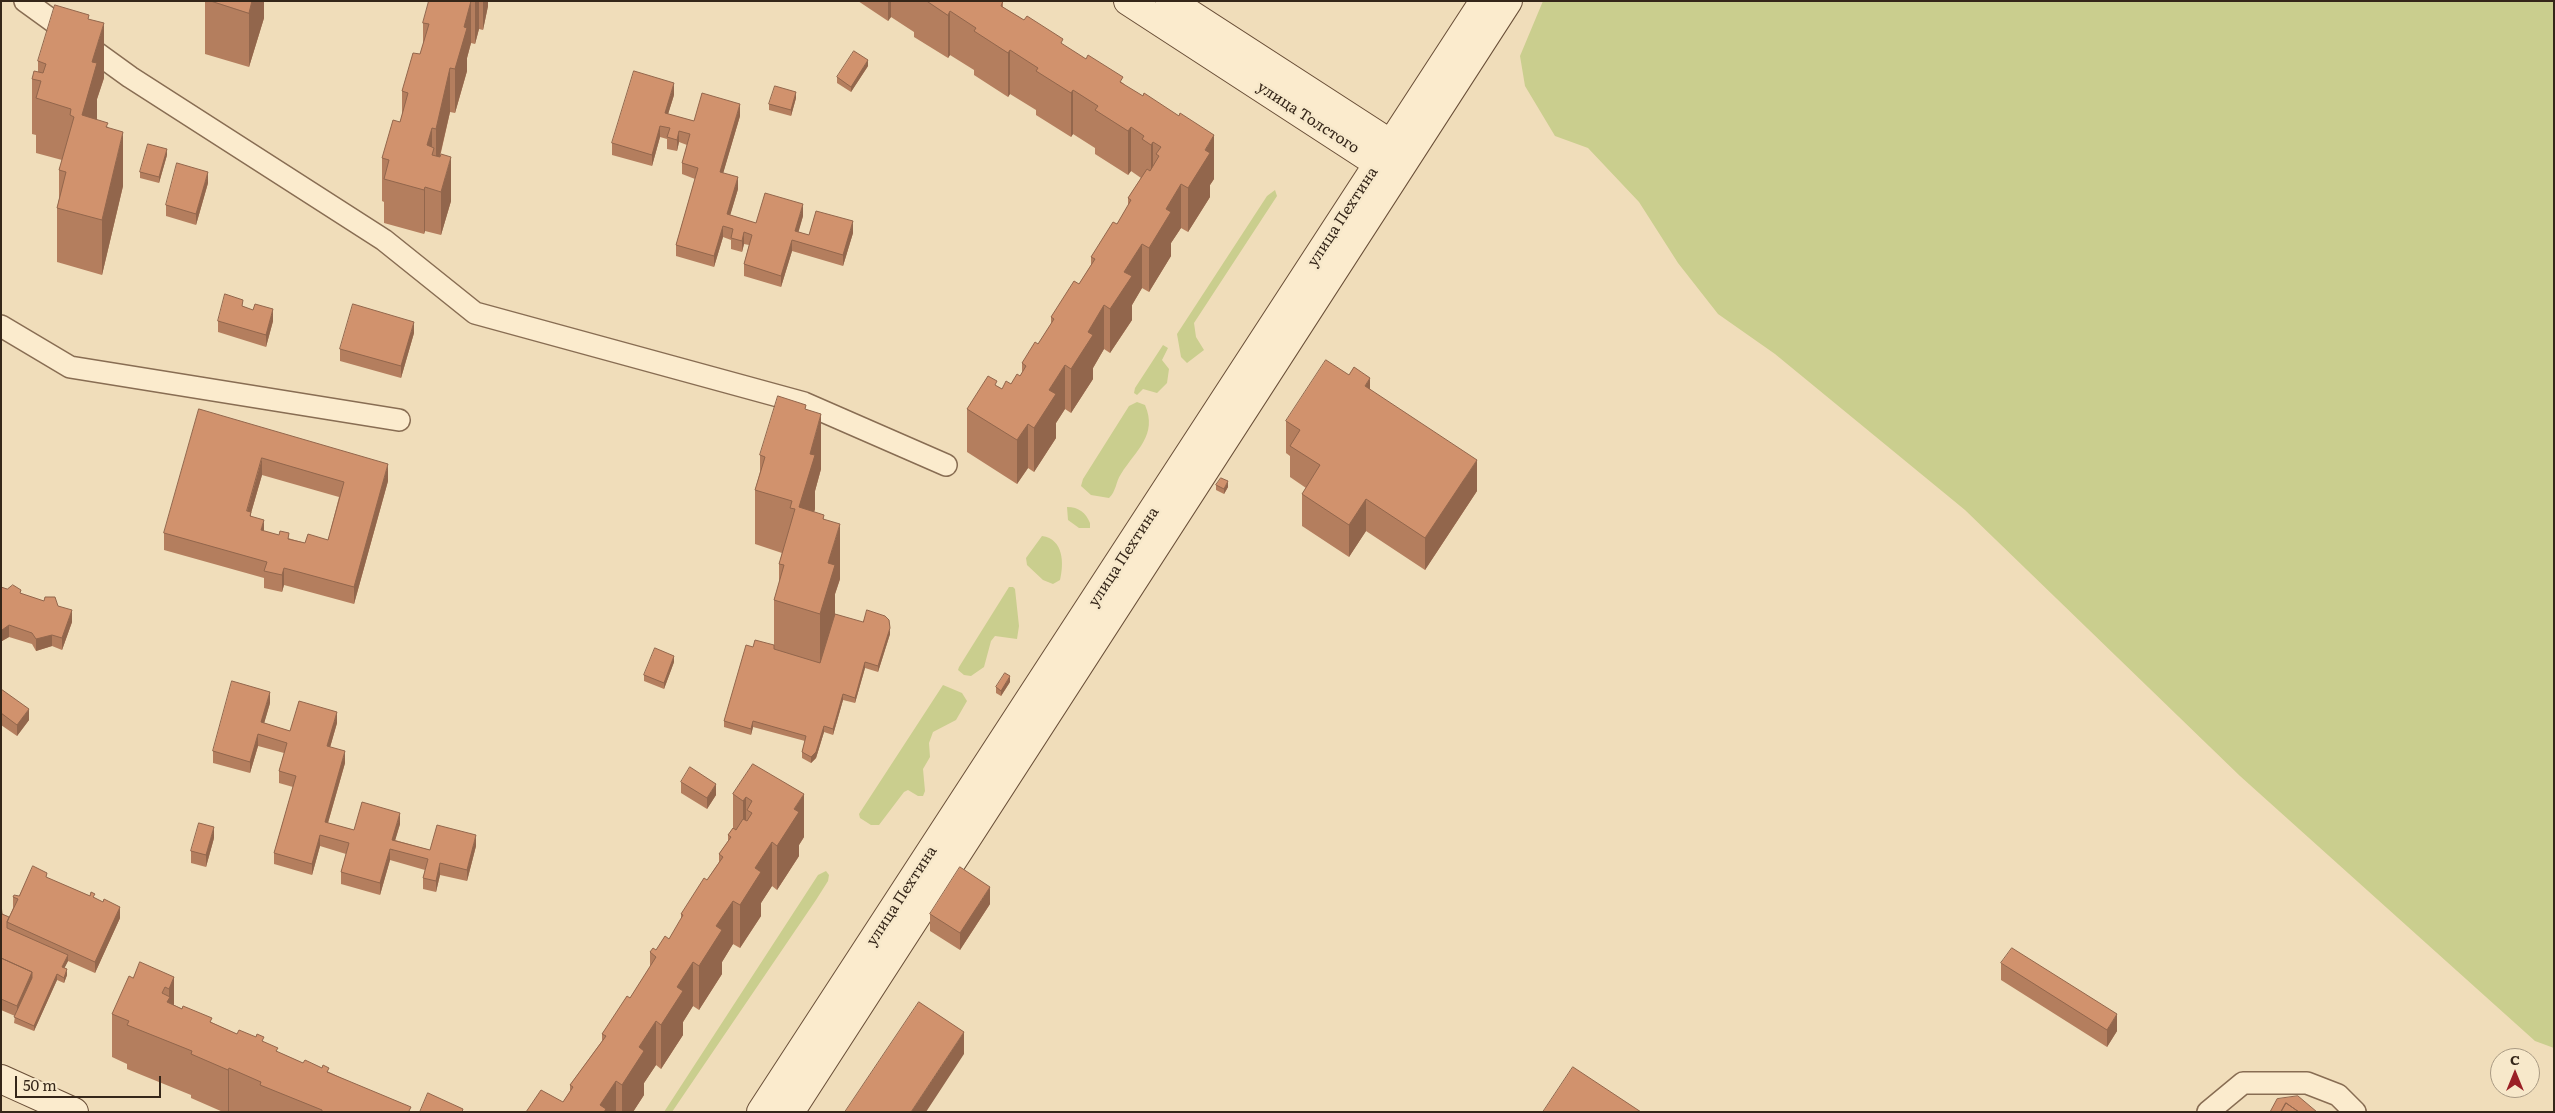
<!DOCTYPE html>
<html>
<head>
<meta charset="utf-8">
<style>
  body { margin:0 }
  #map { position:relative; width:2555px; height:1113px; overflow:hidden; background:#f0ddba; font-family:Literata,serif }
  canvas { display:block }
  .frame { position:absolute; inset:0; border:2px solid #352619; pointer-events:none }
  .north { position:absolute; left:2490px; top:1048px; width:50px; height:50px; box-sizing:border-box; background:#f7e8ca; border:1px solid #a99a83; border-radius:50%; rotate:0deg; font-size:14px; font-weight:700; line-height:20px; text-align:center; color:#352619 }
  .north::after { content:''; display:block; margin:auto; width:18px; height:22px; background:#9a2026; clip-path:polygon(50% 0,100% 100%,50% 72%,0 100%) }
  .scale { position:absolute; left:15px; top:1076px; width:146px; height:22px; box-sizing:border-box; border:2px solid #352619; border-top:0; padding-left:6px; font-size:15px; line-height:18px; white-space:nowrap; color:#352619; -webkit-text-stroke:4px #f7e8ca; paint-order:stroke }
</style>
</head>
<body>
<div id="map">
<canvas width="2555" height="1113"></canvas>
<div class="frame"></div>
<div class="north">С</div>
<div class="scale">50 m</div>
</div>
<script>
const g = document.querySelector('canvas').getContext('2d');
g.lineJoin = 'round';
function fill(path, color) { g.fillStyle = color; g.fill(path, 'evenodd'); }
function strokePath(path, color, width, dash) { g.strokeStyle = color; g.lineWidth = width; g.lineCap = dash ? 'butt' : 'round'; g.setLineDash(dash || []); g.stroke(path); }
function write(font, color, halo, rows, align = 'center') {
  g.font = font + ' Literata,serif'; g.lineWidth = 5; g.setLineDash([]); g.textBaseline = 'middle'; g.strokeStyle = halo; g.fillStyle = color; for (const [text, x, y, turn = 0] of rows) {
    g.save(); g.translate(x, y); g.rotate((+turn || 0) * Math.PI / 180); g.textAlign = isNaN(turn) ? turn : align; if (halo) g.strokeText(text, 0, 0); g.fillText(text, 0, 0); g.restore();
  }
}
const green = new Path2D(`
  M1543,1H2554V1048L2535,1041L2240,776L1965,510L1775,354L1718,314L1678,263L1639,202L1588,148L1555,136L1525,86L1520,56Z
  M1275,190L1277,196L1194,323L1196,337L1204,350L1187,363L1181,357L1177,334L1267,196Z
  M1163,345L1168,348L1162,360L1169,369L1167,383L1157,393L1143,389L1137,395L1134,393L1135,388Z
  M1137,402L1145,405C1158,435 1136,450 1121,474C1116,481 1116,492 1109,498L1091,495L1081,486L1083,479L1129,406Z
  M1067,507C1079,507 1086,513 1090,523V528H1079L1068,520Z
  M1042,536C1064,539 1064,564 1060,580L1053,584L1043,580L1027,565L1026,558Z
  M1009,587H1013L1015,589L1019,626L1017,639L995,636L991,641L984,667L971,676L964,675L958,670L959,667Z
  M943,685L962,693L967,701L956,720L933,732L929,743L930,757L923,769L925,791L923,796H918L908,790L904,792L879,825H871L860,818L859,814Z
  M826,871L829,875L828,881L816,900L672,1112H664L818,875Z`);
const street = new Path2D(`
  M25,1L130,77L384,240L475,313L804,403L946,465
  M1,326L70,367L399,420
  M2208,1112L2243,1083H2307L2338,1095L2355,1112`);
const secondary = new Path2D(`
  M1128,1L1377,163L1395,165
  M1170,1L1391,144L1399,160
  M1,1079L74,1112
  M761,1112L1484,1
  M790,1112L1508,1`);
const wall = new Path2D(`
  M205,1H264V18L249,67L205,54Z
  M429,1H488V6L483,30L479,29L475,44L471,43L467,58V71L455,113L450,112L440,157L451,201L441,235L425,231L424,234L384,223V202L382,201V158L400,122L402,115V91L420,54L423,45V23Z
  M858,1H1003V7L1123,83L1214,179L1210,185V197L1188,232L1181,228L1171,243V256L1149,292L1142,288L1132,305V320L1110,353L1104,349L1093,368V379L1071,413L1065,409L1056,423V438L1034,472L1028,468L1017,484L967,452V409L997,386L1002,389L1011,384L1020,376L1022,373V363L1038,344L1051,324V317L1079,284L1091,265V257L1117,224L1128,206V198L1141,178L1131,171L1128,175L1095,154V148L1073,134L1071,137L1036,115V110L1010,94L1008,97L974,75V70L950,55L948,58L914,37V32L891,17L888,21Z
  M89,19L104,78L97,99V120L108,127L123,186L102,275L57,262V208L59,199V170L62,160L36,153V135L32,134V79L38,72V61Z
  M868,66L851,92L837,83V77Z
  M674,95L668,114L694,121L740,116L723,173L738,189L730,215L756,223L803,216L798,232L809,235L853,233L843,266L792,251L781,287L744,276V264L749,245L744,244L742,252L731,249V240L723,237L714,267L676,256V245L695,179L682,174V163L687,145L679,142L677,151L667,149V139L660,137L652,166L612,155V143Z
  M796,98L791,116L769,110V104Z
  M167,155L159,183L140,178V172Z
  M208,183L196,225L166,216V205Z
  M243,306L273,321L266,347L218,332V321Z
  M414,333L401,378L340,361V349Z
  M1370,389L1477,491L1425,570L1366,531L1349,557L1302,526V494L1306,488L1290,477V456L1286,453V421Z
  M199,409L388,481L354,604L284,585L282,592L264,588V578L164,550V533ZM262,475L339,497L328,540L305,543L264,531L251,517V513Z
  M806,410L821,469L815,491V509L814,512L824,519L840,579L835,594V614L890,634L878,672L865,668L855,703L843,700L833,735L824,732L816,758L811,763L802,758V752L805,741L753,727L751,735L724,727V721L753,647L774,645V600L779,584V564L782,553L755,544V490L760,472V455Z
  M1216,485L1228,487L1224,494L1216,490Z
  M1,587L58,606L72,622L62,650L52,646L36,651L32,644L9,637L2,641L1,640Z
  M674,662L664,689L644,681V675Z
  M1010,682L1001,696L996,693V687Z
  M1,689L29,720L17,736L1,725Z
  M270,703L264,723L290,731L337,723L330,747L345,763L328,823L354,830L400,824L395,840L430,850L476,846L467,881L440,875L436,892L423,889V878L425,870L390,860L380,895L341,884V872L346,854L320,846L312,875L274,864V853L293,787L279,783V771L284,753L258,746L250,773L213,763V751Z
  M753,764L804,837L799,845V856L777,890L772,886L761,903V916L740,948L733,944L722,962V974L699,1010L693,1006L683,1022V1035L661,1069L656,1065L644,1083V1095L633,1112H526L563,1102L570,1091V1085L602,1041V1034L630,998L650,967V952L656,950L669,939L681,920V914L707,880L719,862V854L728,841V835L733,828V794Z
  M681,782L716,795L707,809L681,793Z
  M214,838L206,867L191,863V851Z
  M47,878L95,898L120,918L95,973L68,961L64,968L67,975L64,983L57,980L34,1031L14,1023L15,1016L1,1010V904L2,914L9,917L13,908V897L19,896Z
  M990,904L960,950L930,931V914Z
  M2001,963L2117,1031L2107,1047L2001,980Z
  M174,977V1005L237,1034L264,1042L278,1052L303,1063L329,1072L411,1112H223L191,1098V1095L127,1069V1064L112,1057V1014L133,978Z`);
const shadedWall = new Path2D(`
  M252,1H264V18L249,67V13Z
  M471,1V43L467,58V71L455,113V69L464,27Z
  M475,1H479V29L475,44Z
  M483,1H488V6L483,30Z
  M888,1H891V17L888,21Z
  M950,11V55L948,58V15Z
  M104,23V78L97,99V118L82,169V115L92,62Z
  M1010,50V94L1008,97V53Z
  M868,60V66L851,92V87Z
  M450,68V112L436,172V129Z
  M674,83V95L665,124V113Z
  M1073,90V134L1071,137V93Z
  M796,92V98L791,116V110Z
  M740,104V116L720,184V172Z
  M660,126V137L652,166V155Z
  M1131,127V171L1128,175V131Z
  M432,128V171L427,189V145Z
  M679,131V142L677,151V140Z
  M123,132V186L102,275V220Z
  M1214,135V179L1210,185V197L1188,232V188L1205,150Z
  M1153,142V185L1151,189V145Z
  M167,149V155L159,183V177Z
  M451,157V201L441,235V192Z
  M208,172V183L196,225V214Z
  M738,177V189L727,226V214Z
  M1181,184V228L1171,243V256L1149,292V248L1166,209Z
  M425,187V231L424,234V190Z
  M803,204V216L796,241L795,231Z
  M853,221V233L843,266V255Z
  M723,226V237L714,267V256Z
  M744,232V244L742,252V241Z
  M792,240V251L781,287V276Z
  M1142,244V288L1132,305V320L1110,353V309L1124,272Z
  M1104,305V349L1093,368V379L1071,413V369L1088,332Z
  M273,309V321L266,347V335Z
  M414,322V333L401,378V366Z
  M1065,365V409L1056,423V438L1034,472V428L1049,390Z
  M1370,378V410L1365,386Z
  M821,414V469L815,491V509L799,562V507L810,454Z
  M1028,424V468L1017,484V440Z
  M262,458V475L251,513V529L247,511Z
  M1477,460V491L1425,570V538Z
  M388,464V481L354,604V587Z
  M1228,481V487L1224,494V489Z
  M1366,499V531L1349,557V525Z
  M264,520V537L261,530Z
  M840,524V579L835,594V620L820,669V614L828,563Z
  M284,568V585L282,592V575Z
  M72,610V622L62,650V638Z
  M9,625V637L2,641V630Z
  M890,628V634L878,672V666Z
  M52,635V646L36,651V639Z
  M674,656V662L664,689V683Z
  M865,662V668L855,703V698Z
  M1010,676V682L1001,696V691Z
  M270,692V703L261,734V722Z
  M843,694V700L833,735V729Z
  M29,709V720L17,736V725Z
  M337,712V723L327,758V746Z
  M753,721V727L751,735V729Z
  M824,726V732L816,758L811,763V757Z
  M258,734V746L250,773V762Z
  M345,751V763L325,833V822Z
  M716,784V795L707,809V798Z
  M804,794V837L799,845V856L777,890V846L794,809Z
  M746,797V841L743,845V801Z
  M400,813V824L392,851V840Z
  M214,827V838L206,867V855Z
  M320,835V846L312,875V864Z
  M476,835V846L467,881V870Z
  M772,842V886L761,903V916L740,948V905L755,868Z
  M390,849V860L380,895V883Z
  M440,863V875L436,892V881Z
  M990,887V904L960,950V933Z
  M733,901V944L722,962V974L699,1010V966L716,926Z
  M120,907V918L95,973V962Z
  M68,955V961L62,973V967Z
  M693,962V1006L683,1022V1035L661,1069V1025L677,987Z
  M67,969V975L64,983V978Z
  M32,972V983L17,1017V1006Z
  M57,974V980L34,1031V1026Z
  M174,977V1021L167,1002L169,998V989Z
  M2117,1014V1031L2107,1047V1030Z
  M656,1021V1065L644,1083V1095L633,1112H622V1085L639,1047Z
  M964,1032V1054L926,1112H911Z
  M229,1068V1112H228V1070Z
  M616,1081V1112H600V1105Z`);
const building = new Path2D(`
  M211,1H252L249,13Z
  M429,1H471L464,27L467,28L455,69L450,68L436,129L432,128L427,145L434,148L432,155L440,157L441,154L451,157L441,192L425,187L424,190L384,179L389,160L382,158L393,120L400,122L408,93L402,91L413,53L420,54L429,24L423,23Z
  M927,1H1003L1001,6L1024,20L1027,16L1063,39L1061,43L1086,59L1088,55L1123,77L1120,82L1143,96L1144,93L1179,116L1180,113L1214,135L1205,150L1210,153L1188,188L1181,184L1166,209L1171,212L1149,248L1142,244L1124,272L1132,276L1110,309L1104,305L1088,332L1093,335L1071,369L1065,365L1049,390L1056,394L1034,428L1028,424L1017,440L967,409L988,376L997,381L995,385L1002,389L1006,381L1011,384L1017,374L1020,376L1026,366L1022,363L1035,342L1038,344L1054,319L1051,317L1074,281L1079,284L1095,259L1091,257L1113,222L1117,224L1131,200L1128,198L1147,169L1150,171L1159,156L1156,154L1161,147L1153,142L1151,145L1142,139L1144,136L1131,127L1128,131L1095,110L1098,106L1073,90L1071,93L1036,71L1038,68L1010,50L1008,53L974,31L976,28L950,11L948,15Z
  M55,5L89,15L88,19L104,23L92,62L97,63L82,115L108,123L106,127L123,132L102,220L57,208L66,172L59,170L74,117L70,115L71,109L36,98L41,81L32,79L34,71L43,73L46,64L38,61Z
  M854,51L868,60L851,87L837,77Z
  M634,71L674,83L665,113L694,121L702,93L740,104L720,172L738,177L727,214L756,223L765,193L803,204L795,231L809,235L816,211L853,221L843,255L792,240L781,276L744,264L752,235L744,232L742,241L731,238L733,229L723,226L714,256L676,245L698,168L682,163L690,134L679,131L677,140L667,137L670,128L660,126L652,155L612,143Z
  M775,86L796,92L791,110L769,104Z
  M148,144L167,149L159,177L140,172Z
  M177,163L208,172L196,214L166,205Z
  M225,294L243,300L242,306L253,310L255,304L273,309L266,335L218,321Z
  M353,304L414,322L401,366L340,349Z
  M1326,360L1349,375L1354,367L1370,378L1365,386L1477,460L1425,538L1366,499L1349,525L1302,494L1320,465L1290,446L1300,430L1286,421Z
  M778,396L806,405L805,409L821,414L810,454L815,455L799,507L824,515L823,519L840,524L828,563L835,565L820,614L774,600L784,565L779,564L795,509L790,508L792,501L755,490L765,457L760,455Z
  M199,409L388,464L354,587L284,568L282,575L264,571L267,562L164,533ZM262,458L344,482L328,540L308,534L305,543L288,539L289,533L280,531L279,535L261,530L264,520L250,516L251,512L247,511Z
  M1221,478L1228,481L1224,489L1216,485Z
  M13,585L21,590L20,593L44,601L45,597H55L58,606L72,610L62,638L52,635L36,639L32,633L9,625L2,630L1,628V587L7,589Z
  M867,610L885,616L889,620L890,628L878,666L865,662L855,698L843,694L833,729L824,726L816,752L811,757L802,752L806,736L753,721L751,729L724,721L746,645L753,647L755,640L774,645V649L820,663L835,614L863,622Z
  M655,648L674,656L664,683L644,675Z
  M1005,673L1010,676L1001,691L996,687Z
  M232,681L270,692L261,722L290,731L299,701L337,712L327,746L345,751L325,822L354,830L362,802L400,813L392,840L430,850L437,825L476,835L467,870L440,863L436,881L423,878L428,859L390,849L380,883L341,872L349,843L320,835L312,864L274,853L296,776L279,771L287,743L258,734L250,762L213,751Z
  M1,689L29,709L17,725L1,713Z
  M753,764L804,794L794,809L799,812L777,846L772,842L755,868L761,872L740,905L733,901L716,926L722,930L699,966L693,962L677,987L683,991L661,1025L656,1021L639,1047L644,1051L622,1085L616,1081L600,1105L606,1109L604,1112H526L541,1090L563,1102L573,1087L570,1085L606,1036L602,1034L627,996L630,998L656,957L650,952L653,948L656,950L665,936L669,939L683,915L681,914L704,878L707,880L723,857L719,854L731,837L728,835L733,828L736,830L743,819L747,821L752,813L747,810L752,801L746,797L743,801L733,794Z
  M690,767L716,784L707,798L681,782Z
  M199,823L214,827L206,855L191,851Z
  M33,866L47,873L46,877L90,896L91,892L95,894L93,897L103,902L104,899L120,907L95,962L7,922L18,899L13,897L14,895L19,896Z
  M960,867L990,887L960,933L930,914Z
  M1,904L2,914L9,917L7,922V928L68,955L62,967L67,969L64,978L57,974L34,1026L14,1017L32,978V972L1,958Z
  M2012,948L2117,1014L2107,1030L2001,963Z
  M1,958L32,972L17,1006L1,999Z
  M140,962L174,977L169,989L165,987L162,993L170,997L167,1002L182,1009L183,1006L212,1018L210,1022L237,1034L239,1030L256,1037L257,1034L264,1037L262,1041L278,1048L276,1051L303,1063L305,1060L322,1068L323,1065L329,1068L327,1072L411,1107L409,1111L410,1112H322V1110L260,1085L261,1082L229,1068L228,1070L191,1054L192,1051L127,1025L129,1021L112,1014L129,976L133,978Z
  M919,1002L964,1032L911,1112H845Z
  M1573,1067L1641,1112H1543Z
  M428,1093L463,1109L462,1112H420Z
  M2298,1096L2317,1112H2299L2286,1103L2281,1112H2270L2277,1099Z
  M2286,1103L2299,1112H2281Z`);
const streetNames = [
  ["улица Толстого",1308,118,33],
  ["улица Пехтина",1343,217,-57],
  ["улица Пехтина",1124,557,-57],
  ["улица Пехтина",902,896,-57]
];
fill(green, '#cace8e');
strokePath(street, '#886d53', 24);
strokePath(secondary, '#694e37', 30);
strokePath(street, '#fbebcd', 21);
strokePath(secondary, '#fbebcd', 28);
fill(wall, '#b47e5e');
fill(shadedWall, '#92664c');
fill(building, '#d1926d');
strokePath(building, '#92664c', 1);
write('15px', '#352619', '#f7e8ca', streetNames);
</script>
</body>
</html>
